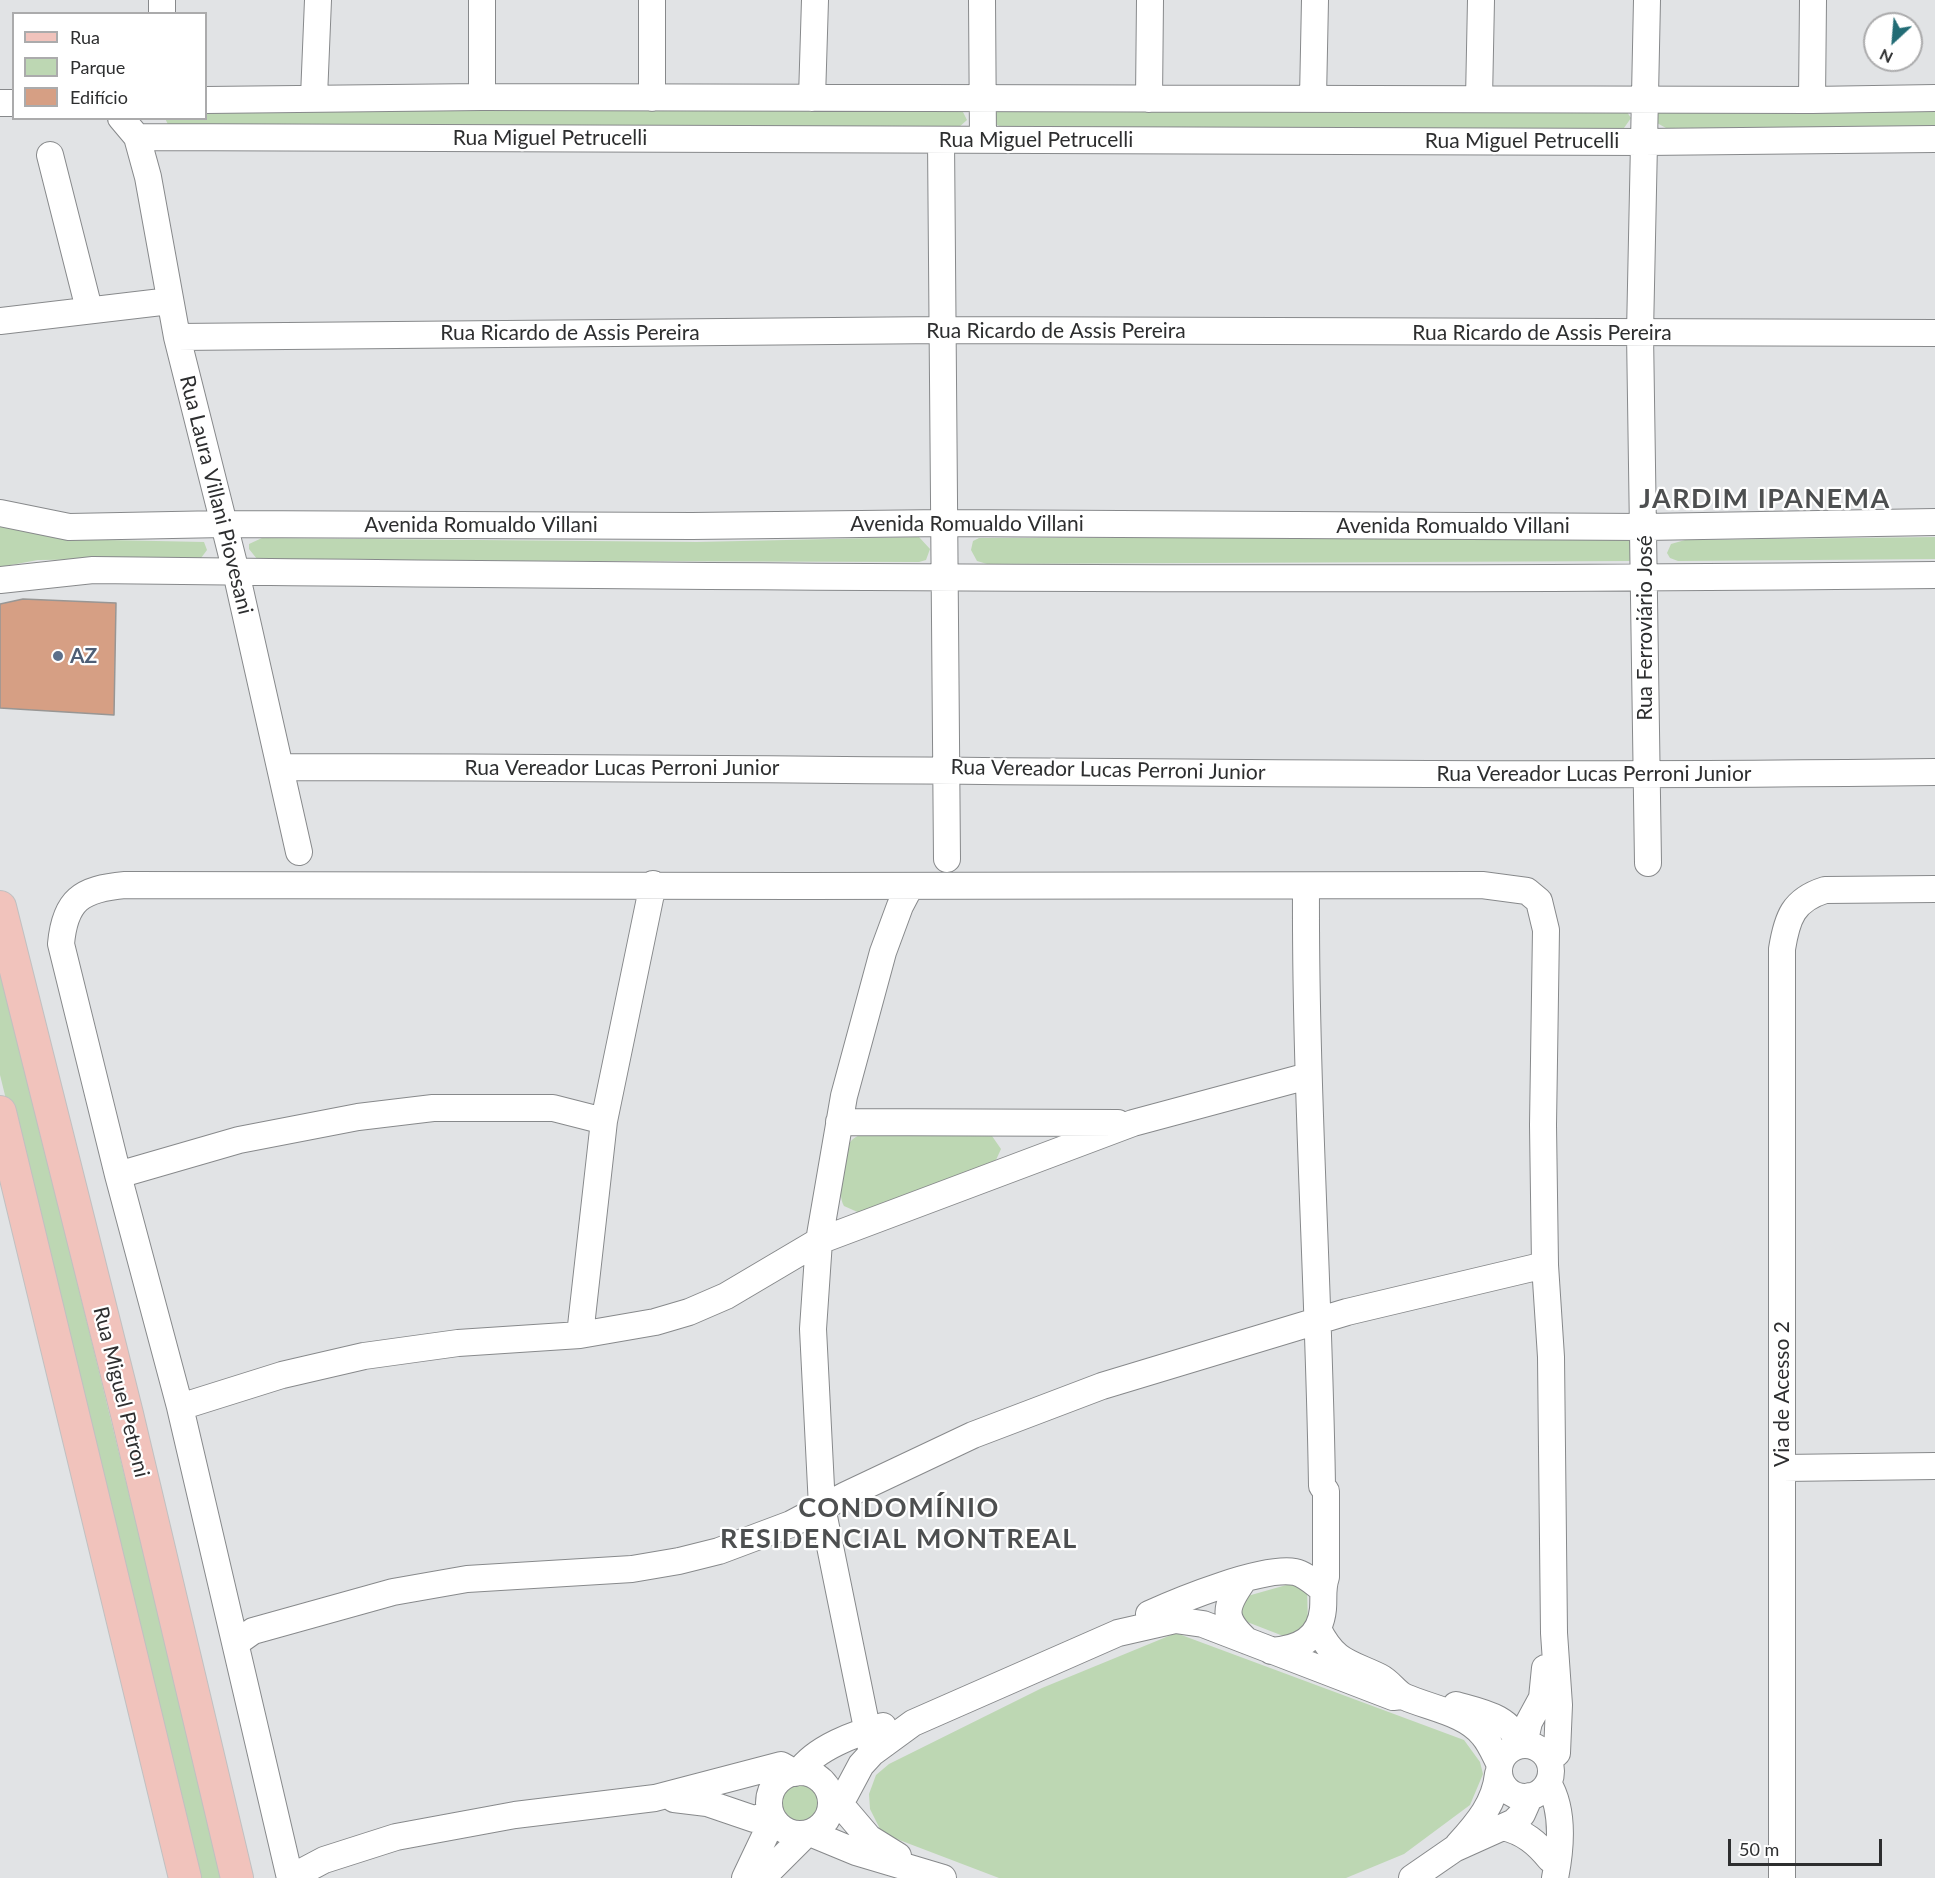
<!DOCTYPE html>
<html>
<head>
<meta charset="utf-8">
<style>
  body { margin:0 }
  #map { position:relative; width:1935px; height:1878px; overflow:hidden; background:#e1e3e5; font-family:Lato,sans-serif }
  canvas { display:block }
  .legend { position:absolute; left:12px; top:12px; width:195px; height:108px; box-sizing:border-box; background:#fff; border:2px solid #ababac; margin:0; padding:8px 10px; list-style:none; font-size:18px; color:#2d2e2f }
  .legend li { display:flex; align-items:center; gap:12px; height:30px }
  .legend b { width:30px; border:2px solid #ababac }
  .north { position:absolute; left:1863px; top:12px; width:60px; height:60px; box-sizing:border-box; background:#fff; border:2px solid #ababac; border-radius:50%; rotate:206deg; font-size:16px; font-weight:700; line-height:24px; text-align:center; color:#2d2e2f }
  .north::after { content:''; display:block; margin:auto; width:21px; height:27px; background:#226c75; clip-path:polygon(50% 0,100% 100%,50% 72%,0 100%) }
  .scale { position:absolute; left:1728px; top:1839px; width:154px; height:27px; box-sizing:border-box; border:3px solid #2d2e2f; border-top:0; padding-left:8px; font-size:18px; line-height:21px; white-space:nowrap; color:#2d2e2f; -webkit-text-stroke:4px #fff; paint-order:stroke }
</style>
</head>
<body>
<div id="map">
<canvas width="1935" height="1878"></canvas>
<ul class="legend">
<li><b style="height:8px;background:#f1c3bc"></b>Rua</li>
<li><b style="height:16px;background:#bdd7b3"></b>Parque</li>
<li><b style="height:16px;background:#d69f84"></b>Edifício</li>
</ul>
<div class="north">N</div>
<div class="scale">50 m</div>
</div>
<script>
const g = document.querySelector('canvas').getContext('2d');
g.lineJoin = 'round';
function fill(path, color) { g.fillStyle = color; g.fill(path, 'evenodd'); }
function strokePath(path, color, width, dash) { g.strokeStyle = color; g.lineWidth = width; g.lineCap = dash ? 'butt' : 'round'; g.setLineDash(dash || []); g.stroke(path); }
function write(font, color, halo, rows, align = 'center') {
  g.font = font + ' Lato,sans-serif'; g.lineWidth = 4.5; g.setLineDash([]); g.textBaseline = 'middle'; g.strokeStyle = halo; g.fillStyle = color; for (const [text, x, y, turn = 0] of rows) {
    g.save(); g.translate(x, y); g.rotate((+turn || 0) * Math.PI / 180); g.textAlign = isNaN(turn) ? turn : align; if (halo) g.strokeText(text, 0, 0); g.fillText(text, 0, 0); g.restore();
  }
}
const green = new Path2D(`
  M206,105L962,110L967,120L958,128L169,127L165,118H206Z
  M1658,107L1935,108V127L1666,128L1657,123Z
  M994,110L1627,112L1631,118L1624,128L1006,129L995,124Z
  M0,524L60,539L204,542L207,550L201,558L38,560L0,567Z
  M919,537L930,549L926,560L919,562L263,560L257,559L249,549V544L262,538L697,542Z
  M1629,537L1638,542L1635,557L1629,561L987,564L977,561L971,550L973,541L979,538Z
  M1935,537V559L1678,561L1670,558L1667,553L1671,544L1685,540Z
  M0,967L223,1878H198L0,1075Z
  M865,1133L982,1134L992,1136L1001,1149L996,1160L991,1163L862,1214L844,1206C837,1195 842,1156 849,1144C852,1138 859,1135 865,1133Z
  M1297,1582L1307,1587L1308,1627L1291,1639L1242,1620L1236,1605L1244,1597Z
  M1176,1633L1464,1740L1480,1762L1483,1774L1470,1805L1404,1854L1346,1878H999L894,1838L880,1829L870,1809L869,1794L876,1775L889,1764L1042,1688Z
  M776 1802a23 23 0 1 1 46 0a23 23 0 1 1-46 0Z`);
const building = new Path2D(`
  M23,599L116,603L114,715L0,708V604Z`);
const minor = new Path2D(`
  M482,0V97
  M982,0L983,140
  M1647,0L1640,333L1648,863
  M162,14V0
  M314,97L318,0
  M652,98V0
  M812,98L815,0
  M1313,98L1315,0
  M1149,99L1150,0
  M1479,99L1481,0
  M206,100L482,97L1812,100L1935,98
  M1812,100L1813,0
  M0,103H14
  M121,118L137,137L148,177L177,337L236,572L299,852
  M137,137L1645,142L1935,139
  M941,140L947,859
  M50,155L89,309
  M0,321L170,301
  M177,337L943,330L1935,333
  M0,513L69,527L224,524L692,526L945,523L1645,527L1935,522
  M0,580L93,570C707,577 1321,582 1935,575
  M282,767C833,767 1384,779 1935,772
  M839,1122L1118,1123
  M118,1175L239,1140L358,1117L433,1108H553L604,1121
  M580,1335L604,1121L653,884
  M180,1407L282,1375L364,1356L458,1343L580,1335L655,1322L689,1312L726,1296L819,1241L1133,1123L1308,1076
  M1783,1468L1935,1466
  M1243,1581C1224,1608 1222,1618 1247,1641
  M1149,1614C1180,1600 1263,1566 1295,1572C1305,1574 1314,1583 1322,1589
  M1318,1629C1335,1663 1349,1662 1380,1677C1390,1682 1396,1693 1405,1697C1430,1708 1466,1713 1483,1735C1490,1743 1494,1753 1499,1763
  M236,1643L253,1631L393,1592L467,1579L632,1569L679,1561L719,1551L791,1524L846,1495L973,1435L1102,1386L1347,1312L1545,1265
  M1271,1651C1299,1649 1320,1639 1323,1609C1324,1597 1322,1588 1326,1577V1491L1322,1486C1319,1286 1305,1086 1306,887
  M1456,1705C1481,1712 1512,1717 1519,1745
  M1524,1744L1529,1722L1542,1698L1545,1668
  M1499 1771a26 26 0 1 1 52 0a26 26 0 1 1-52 0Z
  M872,1753L822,1507L813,1329L819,1241L844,1096L883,952L900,906L910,887
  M799,1772C815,1748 856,1733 883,1726
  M769 1803a31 31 0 1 1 62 0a31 31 0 1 1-62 0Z
  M1548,1783C1564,1809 1561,1848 1555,1878
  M674,1799L707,1803L754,1819L771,1814
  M831,1804L845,1795L861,1765L872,1753L913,1723L1118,1633L1175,1620L1203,1624L1393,1697L1402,1696
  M831,1806L846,1811L869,1838L898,1856
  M1503,1827C1524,1832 1537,1843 1550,1859
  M810,1833L856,1852L943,1878
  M1458,1845C1478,1823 1495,1803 1498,1774
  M290,1878L180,1407L118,1175L61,944C65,900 81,889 125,885C577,884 1030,889 1482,885L1527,891L1539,901L1546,930L1543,1125L1545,1265L1551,1357L1554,1633L1559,1705L1557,1753L1549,1759
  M290,1878L324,1860L396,1837L515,1815L655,1798L781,1765L795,1773
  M745,1878L773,1819
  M762,1878L806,1834
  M1412,1878L1454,1849L1514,1822L1522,1814L1530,1796
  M1782,1878V949C1787,918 1793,900 1825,890L1935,889`);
const major = new Path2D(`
  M0,907L127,1414L237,1878
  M0,1112L185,1878`);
const markers = [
  [58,656,6,"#5c6f8a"]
];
const streetNames = [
  ["Rua Miguel Petrucelli",550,138],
  ["Rua Miguel Petrucelli",1036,140],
  ["Rua Miguel Petrucelli",1522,141],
  ["Rua Ricardo de Assis Pereira",1056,331],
  ["Rua Ricardo de Assis Pereira",570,333],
  ["Rua Ricardo de Assis Pereira",1542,333],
  ["Rua Laura Villani Piovesani",216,495,76],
  ["Avenida Romualdo Villani",967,524],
  ["Avenida Romualdo Villani",481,525],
  ["Avenida Romualdo Villani",1453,526],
  ["Rua Ferroviário José",1645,628,-90],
  ["Rua Vereador Lucas Perroni Junior",622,768],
  ["Rua Vereador Lucas Perroni Junior",1108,770,1],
  ["Rua Vereador Lucas Perroni Junior",1594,774],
  ["Rua Miguel Petroni",121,1392,76],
  ["Via de Acesso 2",1782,1394,-90]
];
const serviceNames = [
  ["AZ",70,656]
];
const districtNames = [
  ["JARDIM IPANEMA",1765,499],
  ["CONDOMÍNIO",899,1508],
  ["RESIDENCIAL MONTREAL",899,1539]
];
fill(green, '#bdd7b3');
fill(building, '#d69f84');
strokePath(building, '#989694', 1.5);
strokePath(minor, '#87898b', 28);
strokePath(major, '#c0c0c1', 34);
strokePath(minor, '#fff', 26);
strokePath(major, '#f1c3bc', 32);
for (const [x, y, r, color] of markers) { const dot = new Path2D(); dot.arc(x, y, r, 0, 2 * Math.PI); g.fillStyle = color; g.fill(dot); strokePath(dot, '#fff', 2); }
write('21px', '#2d2e2f', '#fff', streetNames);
write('bold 21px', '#4e5e75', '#fff', serviceNames, 'left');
g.letterSpacing = '1.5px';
write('bold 27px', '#4d4f50', '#fff', districtNames);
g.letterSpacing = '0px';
</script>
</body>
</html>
